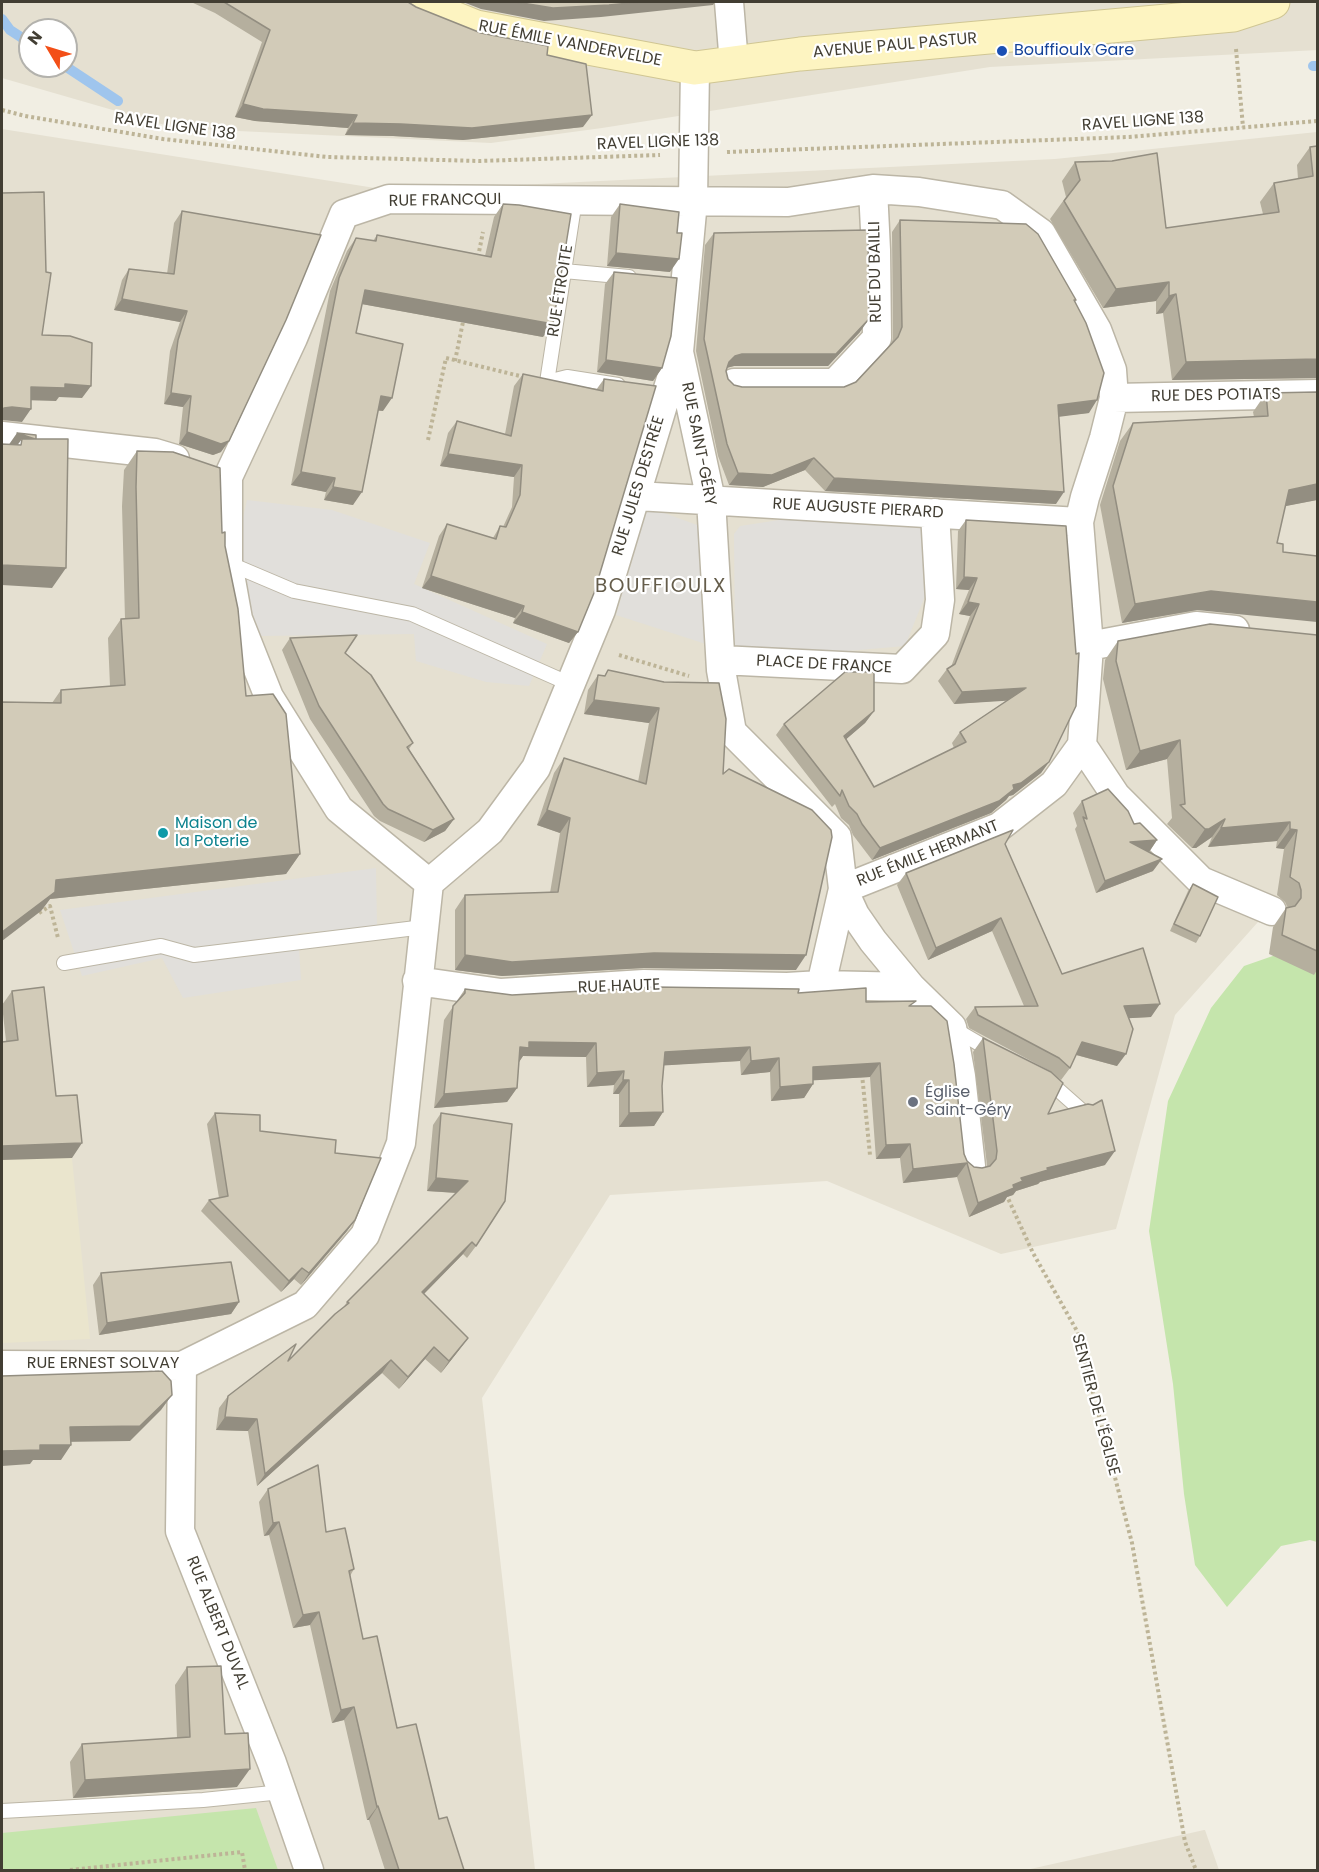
<!DOCTYPE html>
<html>
<head>
<meta charset="utf-8">
<style>
  body { margin:0 }
  #map { position:relative; width:1319px; height:1872px; overflow:hidden; background:#f1eee3; font-family:Poppins,sans-serif }
  canvas { display:block }
  .frame { position:absolute; inset:0; border:3px solid #423e33; pointer-events:none }
  .north { position:absolute; left:18px; top:18px; width:60px; height:60px; box-sizing:border-box; background:#fff; border:2px solid #b3b2ad; border-radius:50%; rotate:308deg; font-size:16px; font-weight:700; line-height:24px; text-align:center; color:#423e33 }
  .north::after { content:''; display:block; margin:auto; width:21px; height:27px; background:#f34f17; clip-path:polygon(50% 0,100% 100%,50% 72%,0 100%) }
</style>
</head>
<body>
<div id="map">
<canvas width="1319" height="1872"></canvas>
<div class="frame"></div>
<div class="north">N</div>
</div>
<script>
const g = document.querySelector('canvas').getContext('2d');
g.lineJoin = 'round';
function fill(path, color) { g.fillStyle = color; g.fill(path, 'evenodd'); }
function strokePath(path, color, width, dash) { g.strokeStyle = color; g.lineWidth = width; g.lineCap = dash ? 'butt' : 'round'; g.setLineDash(dash || []); g.stroke(path); }
function write(font, color, halo, rows, align = 'center') {
  g.font = font + ' Poppins,sans-serif'; g.lineWidth = 4.5; g.setLineDash([]); g.textBaseline = 'middle'; g.strokeStyle = halo; g.fillStyle = color; for (const [text, x, y, turn = 0] of rows) {
    g.save(); g.translate(x, y); g.rotate((+turn || 0) * Math.PI / 180); g.textAlign = isNaN(turn) ? turn : align; if (halo) g.strokeText(text, 0, 0); g.fillText(text, 0, 0); g.restore();
  }
}
const residential = new Path2D(`
  M2,2H1317L1318,50L990,67L602,128L491,143L175,128L2,78ZM30,30H66V66H30Z
  M2,129L394,191L1055,159L1317,132V936L1258,922L1175,1015L1116,1229L1001,1254L827,1181L610,1195L482,1398L535,1870H2Z
  M1205,1830L1219,1870H1026L1204,1830Z`);
const education = new Path2D(`
  M67,1109L90,1339L2,1343V1111Z`);
const green = new Path2D(`
  M1290,950L1317,955V1542L1310,1540L1281,1546L1227,1607L1195,1565L1184,1494L1173,1384L1149,1231L1168,1101L1211,1008L1244,966Z
  M256,1808L278,1870H2V1833Z`);
const parking = new Path2D(`
  M247,500L332,510L430,543L414,584L547,644L529,686L486,682L416,661L414,634L259,636L235,554Z
  M648,507L708,529L709,645L616,615Z
  M805,516L930,528L925,596L905,646L825,653L735,648L734,534L740,526Z
  M376,868L377,927L298,933L301,980L183,998L162,958L82,976L60,910Z`);
const stream = new Path2D(`
  M2,19L10,30L30,43
  M65,66L118,101
  M1313,66H1318`);
const path = new Path2D(`
  M1236,49L1243,127
  M2,110L25,116L163,139L327,157L479,161L660,155
  M727,152L1129,137L1318,121
  M478,257L483,232
  M455,361L464,317
  M428,440L446,358L524,377
  M619,655L689,676
  M39,913L50,906L58,938
  M862,1074L870,1155
  M1006,1194L1033,1253L1077,1331L1132,1543L1185,1842L1196,1870
  M70,1870L242,1852L245,1870`);
const service = new Path2D(`
  M575,200L547,382L567,377L618,385
  M564,271L629,277
  M228,563L294,591L412,614L570,684
  M64,963L161,946L194,955L424,927
  M954,1029L995,1053
  M1046,1079L1081,1110
  M2,1811L203,1800L282,1792`);
const minor = new Path2D(`
  M729,2L734,64
  M679,352L711,500L721,670L732,732L837,837L843,889L855,915L873,941L911,987L821,985L843,889
  M734,383H835L877,338L876,250L873,189
  M1114,398L1318,394
  M2,436L155,453L175,459
  M637,496L1079,522
  M1089,646L1196,626L1235,630
  M721,660L902,669L935,634L940,600L935,513
  M1082,745L1116,796L1201,881L1272,911
  M429,883L339,809L269,697L238,619L228,563V477L293,338L344,214L389,199L788,202L873,189L919,192L1002,205L1041,233L1097,330L1112,370L1114,398L1104,438L1085,497L1079,522L1089,646L1082,745L1054,784L999,827L843,889
  M429,883L490,831L536,768L601,610L679,352L693,201L695,68
  M417,981L501,993L644,984L787,987L821,985
  M911,987L952,1027L961,1076L971,1166
  M2,1365L182,1366L305,1305L365,1235L401,1143L429,883
  M182,1366L180,1531L272,1763L309,1870`);
const secondary = new Path2D(`
  M414,2L476,27L695,68L800,54L1233,15L1273,2`);
const wall = new Path2D(`
  M191,2H408L416,7L481,33L547,55L583,127L463,140L393,136L345,135L348,128L255,121L235,117L262,42L215,13Z
  M1317,146V378L1172,380L1163,313L1156,314V301L1103,308L1050,219L1066,197L1062,181L1075,162L1166,228L1263,214L1260,202L1274,183L1298,179L1297,165L1310,147Z
  M503,204L543,337L362,304L356,333L383,411H378L353,505L324,500L326,492L291,485L330,291L347,251L356,238L373,241L377,235L485,256L494,217Z
  M620,204L670,272L607,266L611,217Z
  M182,211L221,452L213,455L179,444L183,407L164,404L170,351L180,322L114,310L122,280L129,269L167,274L174,223Z
  M900,220L1076,300L1075,302L1089,413L1059,416L1056,504L825,491L805,470L763,487L729,485L718,456L696,351L705,245L714,233L860,332L828,366H734L727,368L726,371L728,379L734,385L742,387H844L856,382L891,344L893,339L892,232Z
  M614,272L662,368L653,381L597,372L605,284Z
  M523,374L596,390L604,379L578,632L569,643L513,623L515,618L422,588L439,536L447,524L493,538L500,526L503,527L512,507L514,477L440,466L448,433L457,421L505,434L514,386Z
  M1317,392V500L1285,506L1197,610L1122,623L1100,505L1120,441L1133,423L1254,417L1253,412L1266,393Z
  M137,451L222,533L225,546L246,696L300,854L286,874L50,899L41,911L52,703L61,690L110,686L108,638L121,619H125L122,506L124,470Z
  M966,520L1049,762L1041,773L1013,795L1009,796L1006,800L991,813L872,860L853,835L849,825L841,818L835,804L832,807L776,735L784,724L874,711L865,723L846,739L874,787L954,748L952,743L960,732L1007,700L954,704L938,681L947,669L951,667L970,616L959,614L969,590L956,589L958,531Z
  M1317,635V970L1314,975L1269,954L1273,927L1286,908H1288L1285,902L1277,895L1284,849L1276,848L1277,841L1208,847L1212,837L1196,848H1192L1167,824L1172,818L1167,759L1126,770L1103,679L1105,660L1118,641Z
  M290,638L345,653L413,743L409,749L454,819L445,831L424,842L380,821L374,816L310,719L282,650Z
  M608,670L664,682L723,774L796,970L644,968L502,976L455,970V910L465,895L550,893L560,833L537,825L554,773L564,758L638,782L649,723L584,714L588,690L598,675L604,676Z
  M1082,801L1134,824L1157,840L1149,852L1153,871L1096,893L1075,829L1077,826L1073,813Z
  M1005,844L1062,974L1151,1017L1129,1018L1117,1066L1076,1055L1070,1068L1061,1080L1050,1071L969,1028L966,1019L975,1007L1024,1006L992,931L928,960L897,885L906,873Z
  M1193,884L1200,936L1196,943L1170,931L1188,891Z
  M465,989L512,995L798,993L866,1002L912,1006L967,1161L974,1167L982,1168L987,1167V1165L973,1052L983,1038L1048,1114L1105,1165L1040,1182L1038,1184L1016,1191L1013,1195L1007,1197L1004,1202L969,1217L957,1177L903,1183L900,1158L876,1159L870,1077L813,1080V1084L804,1098L771,1101L770,1072L741,1075L740,1061L664,1065L662,1086L663,1112L654,1126L619,1127V1094H613L614,1085L587,1087L586,1057L523,1056L519,1062L517,1088L507,1102L434,1108L444,1020Z
  M12,991L56,1096L72,1158L6,1041L2,1005Z
  M215,1113L260,1131L335,1153L355,1220L347,1231L301,1285L294,1279L281,1292L201,1211L209,1200L219,1198L207,1124Z
  M441,1113L476,1246L467,1258L463,1254L424,1294L459,1350L441,1373L425,1359L399,1389L382,1373L257,1486L248,1431L216,1430L219,1408L228,1396L288,1361L343,1308L347,1302L456,1193L427,1191L433,1125Z
  M101,1273L239,1302L231,1314L99,1335L93,1285Z
  M268,1489L326,1532L354,1569L350,1576L363,1639L397,1728L439,1819L464,1870H385L369,1820H367L344,1720L332,1723L310,1625L293,1628L269,1535L264,1536L259,1502Z
  M187,1667L237,1787L73,1798L70,1762L82,1744L177,1738L175,1685Z`);
const shadedWall = new Path2D(`
  M463,2H715L713,5L601,17L544,21L481,9Z
  M243,104L357,115L348,128L255,121L235,117Z
  M592,115L583,127L463,140L393,136L345,135L353,123Z
  M616,253L679,259L670,272L607,266Z
  M1169,282L1156,301L1103,308L1116,289Z
  M365,290L553,324L543,337L356,303Z
  M1176,294L1163,313L1156,314L1169,296Z
  M122,299L187,311L180,322L114,310Z
  M869,319L860,332L828,366H734L726,368L729,362L735,356Z
  M1317,359V378L1172,380L1186,362Z
  M606,360L662,368L653,381L597,372Z
  M65,384L91,386L82,398L59,397L56,401L22,400L31,387Z
  M171,393L191,396L183,407L164,404Z
  M381,396L392,398L383,411L372,409Z
  M1097,400L1089,413L1050,418L1058,405Z
  M12,407L31,409L22,422L2,420V410L4,408Z
  M187,432L229,441L221,452L213,455L179,444Z
  M17,433L35,439L21,445L22,439L10,455L3,453Z
  M448,454L522,465L514,477L440,466Z
  M814,458L805,470L763,487L729,485L738,473Z
  M301,472L335,478L326,492L291,485Z
  M834,478L1064,492L1056,504L825,491Z
  M1317,484V500L1276,508L1289,490Z
  M333,487L362,492L353,505L324,500Z
  M2,565L66,568L52,588L2,585Z
  M431,576L524,606L515,618L422,588Z
  M964,577L977,578L969,590L956,589Z
  M1211,591L1317,602V622L1197,610L1122,623L1135,604Z
  M968,602L979,604L970,616L959,614Z
  M522,612L578,632L569,643L513,623Z
  M1026,688L1018,700L954,704L962,692Z
  M594,700L659,708L649,723L584,714Z
  M874,711L865,723L836,748L844,736Z
  M1180,740L1167,759L1126,770L1140,751Z
  M1049,762L1041,773L1013,795L1009,796L1006,800L991,813L872,860L880,848Z
  M547,810L570,818L560,833L537,825Z
  M454,819L445,831L424,842L433,830Z
  M1225,819L1212,837L1196,848H1192L1205,829Z
  M1290,822L1277,841L1208,847L1221,828Z
  M1290,829L1297,830L1284,849L1276,848Z
  M1157,840L1149,852L1130,842Z
  M300,854L286,874L50,899L41,911L2,941V932L56,880Z
  M1162,859L1153,871L1096,893L1105,881Z
  M1001,918L992,931L928,960L936,948Z
  M654,953L806,955L796,970L644,968L502,976L455,970L465,955Z
  M1160,1004L1151,1017L1115,1019L1124,1006Z
  M529,1042L596,1043L586,1057L523,1056L519,1062L520,1047Z
  M1082,1042L1126,1054L1117,1066L1073,1054Z
  M750,1047L740,1061L655,1066L665,1052Z
  M779,1058L770,1072L741,1075L751,1061Z
  M880,1063L870,1077L803,1081L813,1067Z
  M624,1071L614,1085L587,1087L597,1073Z
  M623,1080H629L619,1094H613Z
  M813,1084L804,1098L771,1101L780,1087Z
  M517,1088L507,1102L434,1108L444,1094Z
  M663,1112L654,1126L619,1127L629,1113Z
  M82,1143L72,1158L2,1160V1146Z
  M910,1144L900,1158L876,1159L886,1145Z
  M1115,1151L1105,1165L1040,1182L1038,1184L1016,1191L1013,1195L1007,1197L1004,1202L969,1217L978,1203L1013,1185L1021,1178L1047,1168Z
  M967,1163L957,1177L903,1183L913,1169Z
  M436,1178L468,1181L459,1193L427,1191Z
  M355,1220L347,1231L301,1285L309,1273Z
  M472,1242L463,1254L413,1305L422,1292Z
  M302,1268L294,1279L281,1292L289,1281Z
  M239,1302L231,1314L99,1335L107,1323Z
  M468,1338L459,1350L441,1373L449,1361Z
  M434,1347L425,1359L399,1389L408,1377Z
  M391,1360L382,1373L257,1486L265,1474Z
  M172,1395L161,1410L130,1441L60,1442L70,1427Z
  M225,1417L257,1419L248,1431L216,1430Z
  M40,1445H71L61,1460H33L30,1464L2,1466V1451Z
  M279,1522L269,1535L264,1536L273,1523Z
  M319,1612L310,1625L293,1628L303,1615Z
  M354,1707L344,1720L332,1723L341,1710Z
  M250,1769L237,1787L73,1798L85,1780Z
  M378,1806L369,1820H367L377,1807Z`);
const building = new Path2D(`
  M224,2H408L416,7L481,33L548,46L547,55L586,64L592,115L472,128L401,124L353,123L357,115L263,109L243,104L270,30Z
  M516,2H640L609,5L553,8Z
  M1317,146V359L1186,362L1176,294L1169,296V282L1116,289L1064,201L1080,180L1075,162L1112,161L1157,153L1166,228L1279,212L1274,183L1313,176L1310,147Z
  M44,192L46,272L51,273L42,335L70,336L92,343L91,386L65,384V388L31,387V409L12,407L4,408L2,410V193Z
  M503,204L519,205L571,214L553,324L365,290L356,333L403,344L392,398L381,396L362,492L333,487L335,478L301,472L339,278L356,238L376,241L377,235L491,257Z
  M620,204L679,212L677,233H682L679,259L616,253Z
  M182,211L321,235L286,320L229,441L221,444L187,432L191,396L171,393L178,340L187,311L122,299L129,269L174,274Z
  M900,220L1026,224L1038,234L1076,300H1074L1086,323L1104,373L1097,400L1058,405L1064,492L834,478L814,458L772,475L738,473L727,444L704,339L714,233L868,230L869,319L836,354H742L735,356L729,362L726,371L728,379L734,385L742,387H844L856,382L898,337L902,327Z
  M614,272L677,278L671,336L662,368L606,360Z
  M523,374L603,391L604,379L656,386L594,593L578,632L522,612L524,606L431,576L447,524L496,539L500,526L506,527L520,495L522,465L448,454L457,421L511,436Z
  M1317,392V484L1289,490L1277,543L1283,544V552L1317,556V602L1211,591L1135,604L1113,486L1133,423L1268,416L1266,393Z
  M17,433L36,435V439H68L66,568L2,565V444L21,445L22,439H35Z
  M137,451L173,452L220,468L222,533L225,532V546L238,609L246,696L273,694L286,714L300,854L56,880L55,892L2,932V702L61,703V690L125,685L121,619L139,618L136,487Z
  M966,520L1066,526L1076,654L1079,653L1076,706L1049,762L1021,783L1013,785L1014,789L999,801L880,848L862,824L857,814L849,806L842,790L840,796L784,724L845,672H874V711L844,736L874,787L966,742L960,732L1026,688L962,692L947,669L955,664L979,604L968,602L977,578L964,577Z
  M1210,624L1317,635V951L1282,935L1286,908L1295,906L1301,898V890L1299,883L1290,877L1297,830L1290,829V822L1221,828L1225,819L1209,829H1205L1180,805L1185,804L1180,740L1140,751L1116,661L1118,641Z
  M357,635L345,653L371,675L413,743L407,747L454,819L433,830L388,809L383,804L319,706L290,638Z
  M608,670L664,682L719,683L726,719L723,774L729,769L812,810L831,830L832,837L806,955L654,953L512,962L465,955V895L558,892L570,818L547,810L564,758L646,784L659,708L594,700L598,675L605,676Z
  M1108,789L1128,811L1134,824L1140,823L1157,840L1130,842L1162,859L1105,881L1083,817L1087,819L1082,801Z
  M1013,830L1005,844L1062,974L1143,948L1160,1004L1124,1006L1133,1029L1126,1054L1082,1042L1070,1068L1059,1058L978,1015L975,1007L1038,1006L1001,918L936,948L906,873Z
  M1193,884L1218,897L1200,936L1174,924Z
  M44,987L56,1096L77,1095L82,1143L2,1146V1042L18,1040L12,991Z
  M654,987L799,989L798,993L866,988V1002L916,1001L909,1006H931L947,1021L954,1064L964,1154L967,1161L974,1167L982,1168L990,1166L996,1159L997,1151L983,1038L1051,1072L1063,1083L1048,1114L1088,1104L1093,1105L1102,1100L1115,1151L1047,1168L1048,1170L1021,1178L1023,1181L1013,1185L1014,1188L978,1203L967,1163L913,1169L910,1144L886,1145L880,1063L813,1067V1084L780,1087L779,1058L751,1061L750,1047L665,1052L662,1086L663,1112L629,1113V1080H623L624,1071L597,1073L596,1043L529,1042V1048L520,1047L517,1088L444,1094L453,1006L465,993V989L512,995Z
  M215,1113L260,1115V1131L336,1140L335,1153L381,1158L355,1220L309,1273L302,1268L289,1281L209,1200L228,1196Z
  M441,1113L512,1124L505,1201L476,1246L472,1242L422,1292L468,1338L449,1361L434,1347L408,1377L391,1360L265,1474L257,1419L225,1417L228,1396L296,1344L288,1361L335,1314L349,1303L347,1302L468,1181L436,1178Z
  M231,1262L239,1302L107,1323L101,1273Z
  M162,1371L171,1381L172,1395L140,1426L70,1427L71,1445H40V1450L2,1451V1376Z
  M318,1465L326,1532L345,1528L354,1569L349,1571L363,1639L377,1636L397,1728L416,1724L439,1819L447,1817L464,1870H399L378,1806L377,1807L354,1707L341,1710L319,1612L303,1615L279,1522L273,1523L268,1489Z
  M221,1666L225,1734L248,1733L250,1769L85,1780L82,1744L190,1737L187,1667Z`);
const markers = [
  [1002,51,6,"#1a4fb4"],
  [163,833,6,"#0f9aa8"],
  [913,1102,6,"#6b7280"]
];
const streetNames = [
  ["RUE ÉMILE VANDERVELDE",570,44,11],
  ["AVENUE PAUL PASTUR",895,46,-5],
  ["RAVEL LIGNE 138",1143,122,-4],
  ["RAVEL LIGNE 138",175,127,8],
  ["RAVEL LIGNE 138",658,143,-2],
  ["RUE FRANCQUI",445,201,-1],
  ["RUE DU BAILLI",876,272,-91],
  ["RUE ÉTROITE",561,291,-81],
  ["RUE DES POTIATS",1216,396,-1],
  ["RUE SAINT-GÉRY",698,444,79],
  ["RUE JULES DESTRÉE",639,486,-73],
  ["RUE AUGUSTE PIERARD",858,509,3],
  ["PLACE DE FRANCE",824,665,3],
  ["RUE ÉMILE HERMANT",928,854,-22],
  ["RUE HAUTE",619,987,-2],
  ["RUE ERNEST SOLVAY",103,1364],
  ["SENTIER DE L'ÉGLISE",1095,1405,75],
  ["RUE ALBERT DUVAL",217,1623,68]
];
const transitNames = [
  ["Bouffioulx Gare",1014,51]
];
const cultureNames = [
  ["Maison de",175,824],
  ["la Poterie",175,842]
];
const worshipNames = [
  ["Église",925,1093],
  ["Saint-Géry",925,1111]
];
const quarterNames = [
  ["BOUFFIOULX",661,587]
];
fill(residential, '#e5e0d1');
fill(education, '#eae5cd');
fill(green, '#c5e5ac');
fill(parking, '#e1dfdb');
strokePath(stream, '#9fc5ed', 10);
strokePath(service, '#bcb6a6', 16);
strokePath(minor, '#bcb6a6', 31);
strokePath(secondary, '#d0c693', 35);
strokePath(path, '#bdb497', 4, [3, 3]);
strokePath(service, '#fff', 14);
strokePath(minor, '#fff', 28);
strokePath(secondary, '#fdf4c1', 33);
fill(wall, '#b5af9e');
fill(shadedWall, '#938e81');
fill(building, '#d2cbb8');
strokePath(building, '#938e81', 1.5);
for (const [x, y, r, color] of markers) { const dot = new Path2D(); dot.arc(x, y, r, 0, 2 * Math.PI); g.fillStyle = color; g.fill(dot); strokePath(dot, '#fff', 2); }
write('16px', '#423e33', '#fff', streetNames);
write('16px', '#164399', '#fff', transitNames, 'left');
write('16px', '#0d838f', '#fff', cultureNames, 'left');
write('16px', '#5b616d', '#fff', worshipNames, 'left');
g.letterSpacing = '1.5px';
write('20px', '#655d4b', '#fff', quarterNames);
g.letterSpacing = '0px';
</script>
</body>
</html>
